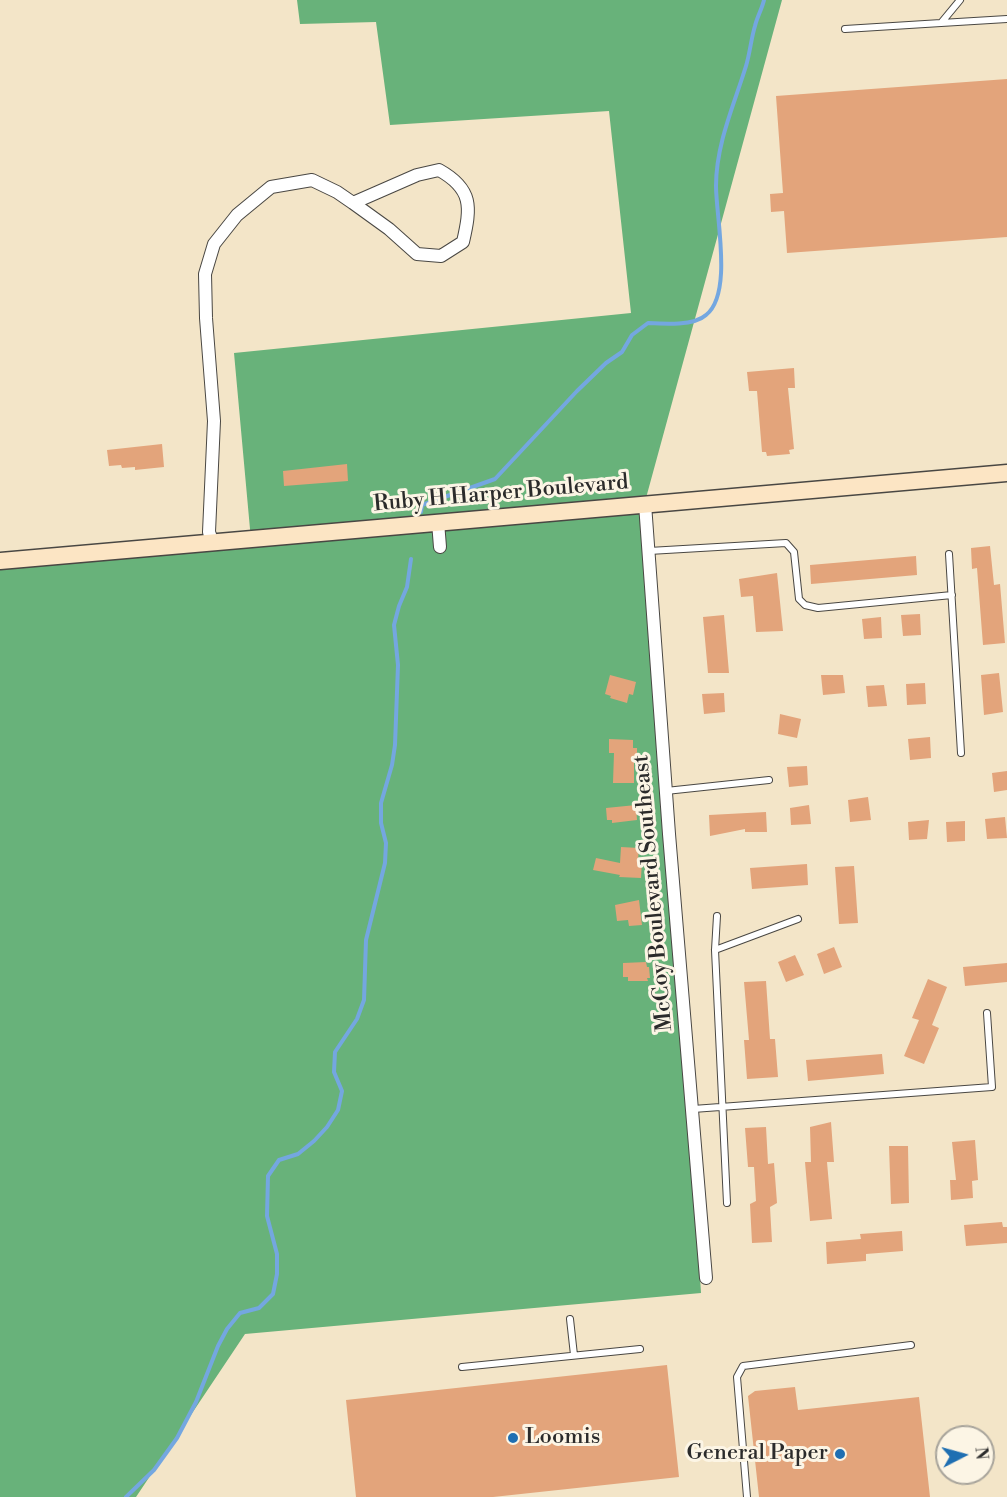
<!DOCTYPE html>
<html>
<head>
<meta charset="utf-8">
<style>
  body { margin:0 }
  #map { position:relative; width:1007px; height:1497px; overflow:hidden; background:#f3e5c8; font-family:"Libre Bodoni",serif }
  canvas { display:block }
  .north { position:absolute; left:935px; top:1425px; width:60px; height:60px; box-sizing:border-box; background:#fcf5e5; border:2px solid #a8a49b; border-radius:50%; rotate:84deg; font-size:16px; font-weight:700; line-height:24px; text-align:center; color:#2b2b2b }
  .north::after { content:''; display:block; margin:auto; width:21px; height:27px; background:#1f6fb2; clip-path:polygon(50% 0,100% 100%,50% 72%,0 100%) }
</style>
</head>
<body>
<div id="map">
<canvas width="1007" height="1497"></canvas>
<div class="north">N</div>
</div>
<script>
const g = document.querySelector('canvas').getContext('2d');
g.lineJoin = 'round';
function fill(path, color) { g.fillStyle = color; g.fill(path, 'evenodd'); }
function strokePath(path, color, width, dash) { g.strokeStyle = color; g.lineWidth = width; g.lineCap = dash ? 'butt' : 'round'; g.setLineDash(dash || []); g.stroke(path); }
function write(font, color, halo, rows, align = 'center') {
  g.font = font + ' "Libre Bodoni",serif'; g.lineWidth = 6; g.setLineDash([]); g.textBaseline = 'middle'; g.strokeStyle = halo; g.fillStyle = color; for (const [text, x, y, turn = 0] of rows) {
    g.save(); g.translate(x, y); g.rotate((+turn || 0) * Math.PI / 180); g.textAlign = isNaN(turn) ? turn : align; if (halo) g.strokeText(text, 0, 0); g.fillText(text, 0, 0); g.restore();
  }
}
const forest = new Path2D(`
  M297,0H782L646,498L678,933L701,1293L245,1334L136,1497H0V554L251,540L234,353L631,313L609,111L390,125L376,22L300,24Z`);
const stream = new Path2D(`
  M421,512L422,505L495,479L577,391L606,363L622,352L632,335L648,323C664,324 694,326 706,315C733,294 716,217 716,186C716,144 734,105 746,66C750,53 751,39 755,26C757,17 762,9 764,0
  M126,1497L154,1470L177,1438L196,1402L218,1346L227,1329L240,1313L259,1308L273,1294L277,1274V1254L267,1216L268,1176L279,1160L298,1154L314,1141L327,1127L338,1110L342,1091L334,1072L335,1052L357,1019L364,1000L366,940L385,863L386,843L381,823V803L392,765L395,745L398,665L394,625L399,606L407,587L411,559`);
const building = new Path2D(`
  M1007,79V237L787,253L784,211L771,212L770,194L783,193L776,96Z
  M794,368L795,388H788L794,449L789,450L790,454L767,456L766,452H762L757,391H749L747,372Z
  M162,444L164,467L135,470V467L122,468L121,465L109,466L107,450Z
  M347,464L348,481L284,486L283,471Z
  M990,546L994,585L1000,584L1005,643L983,645L977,568L972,569L971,548Z
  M916,556L917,575L811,584L810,565Z
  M777,573L783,631L756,632L753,596L741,597L739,579Z
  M920,614L921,635L903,636L901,615Z
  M724,615L729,673H708L703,617Z
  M881,617L882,638L864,639L862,619Z
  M999,673L1003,712L984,715L981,675Z
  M610,675L636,682L633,695L629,694L627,703L610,698L611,696L605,694Z
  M821,675H843L845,693L823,695Z
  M925,683L926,704L907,705L906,684Z
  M884,685L887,706L868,707L866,686Z
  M724,693L725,712L704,714L702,694Z
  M780,714L801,719L797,738L778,734Z
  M930,737L931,758L910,760L908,739Z
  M609,739L633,740V748H637V762H634V783H613L614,753H609Z
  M807,766L808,785L789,787L787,767Z
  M1007,771V790L994,792L992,773Z
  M868,797L871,820L850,822L848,800Z
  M636,805L637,820L612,823V820H607L606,808Z
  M809,805L811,824L791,825L790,808Z
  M766,812L767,832H745V829L710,836L709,815Z
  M1005,817L1007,838L987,839L985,819Z
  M929,820L927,839L909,840L908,822Z
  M965,821V841L947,842L946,822Z
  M621,847L639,848L638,860L642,861L641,878L619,877L620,875L593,870L596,858L620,863Z
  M807,864L808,885L752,889L750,868Z
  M854,866L858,923L839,924L835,867Z
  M639,900L642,925L629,926L628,920L617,921L615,905Z
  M834,947L842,967L824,974L817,954Z
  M795,955L804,975L786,982L778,962Z
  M646,962L647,967H649L650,978H647L648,981H628V977H623V963Z
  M1007,963V982L965,986L963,967Z
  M928,979L947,987L932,1025L939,1028L924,1064L904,1056L919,1020L912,1018Z
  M766,981L770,1039H775L778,1077L747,1079L744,1040H749L744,982Z
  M882,1054L884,1074L808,1081L806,1060Z
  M831,1122L834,1162H827L832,1219L810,1221L805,1162H811L810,1127Z
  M766,1127L768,1164L774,1163L777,1203L770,1207L772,1242L752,1243L750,1204L756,1201L754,1167H748L745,1128Z
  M975,1140L978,1180L972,1181L973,1198L951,1200L950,1180H956L952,1142Z
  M889,1146H908L909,1203L891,1204Z
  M1002,1222L1003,1227H1007V1243L966,1246L964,1225Z
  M902,1231L903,1251L866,1254V1261L827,1264L826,1242L861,1239L860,1234Z
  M667,1365L679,1477L493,1497H356L346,1400Z
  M795,1387L798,1410L919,1397L930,1497H759L748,1396L755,1391Z`);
const lane = new Path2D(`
  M960,0L941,23L1007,19
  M845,29L941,23
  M649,551L786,543L794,552L799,599L805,605L818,608L952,595
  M949,554L961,753
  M666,791L769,780
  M717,916L715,950L727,1203
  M715,950L798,919
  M693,1109L992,1087L987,1013
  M570,1319L574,1355
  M462,1367L640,1349
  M747,1497L737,1377L743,1366L911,1345`);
const street = new Path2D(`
  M439,170C473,189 471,207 463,242L441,256L417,254L389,229L353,203L417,175Z
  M645,504L669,834L706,1278
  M438,522L440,547
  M212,541L209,532L214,421L206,318L205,274L214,244L237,215L271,187L312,180L337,192L353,203`);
const secondary = new Path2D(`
  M0,561L1007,473`);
const markers = [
  [513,1438,6,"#1f6fb2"],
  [840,1454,6,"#1f6fb2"]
];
const streetNames = [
  ["Ruby H Harper Boulevard",501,494,-5],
  ["McCoy Boulevard Southeast",654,893,-95]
];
const poiNames = [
  ["Loomis",525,1438],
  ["General Paper",828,1454,"right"]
];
fill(forest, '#68b27a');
strokePath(stream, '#74a7e0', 4);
fill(building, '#e3a47b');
strokePath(lane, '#494743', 8);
strokePath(street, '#494743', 14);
strokePath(secondary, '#494743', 19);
strokePath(lane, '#fff', 6);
strokePath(street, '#fff', 12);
strokePath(secondary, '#fce5c4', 16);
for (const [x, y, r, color] of markers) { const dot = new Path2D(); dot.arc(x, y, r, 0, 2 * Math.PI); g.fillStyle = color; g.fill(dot); strokePath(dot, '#fcf5e5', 2); }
write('22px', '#2b2b2b', '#fcf5e5', streetNames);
write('22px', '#2b2b2b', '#fcf5e5', poiNames, 'left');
</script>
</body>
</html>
